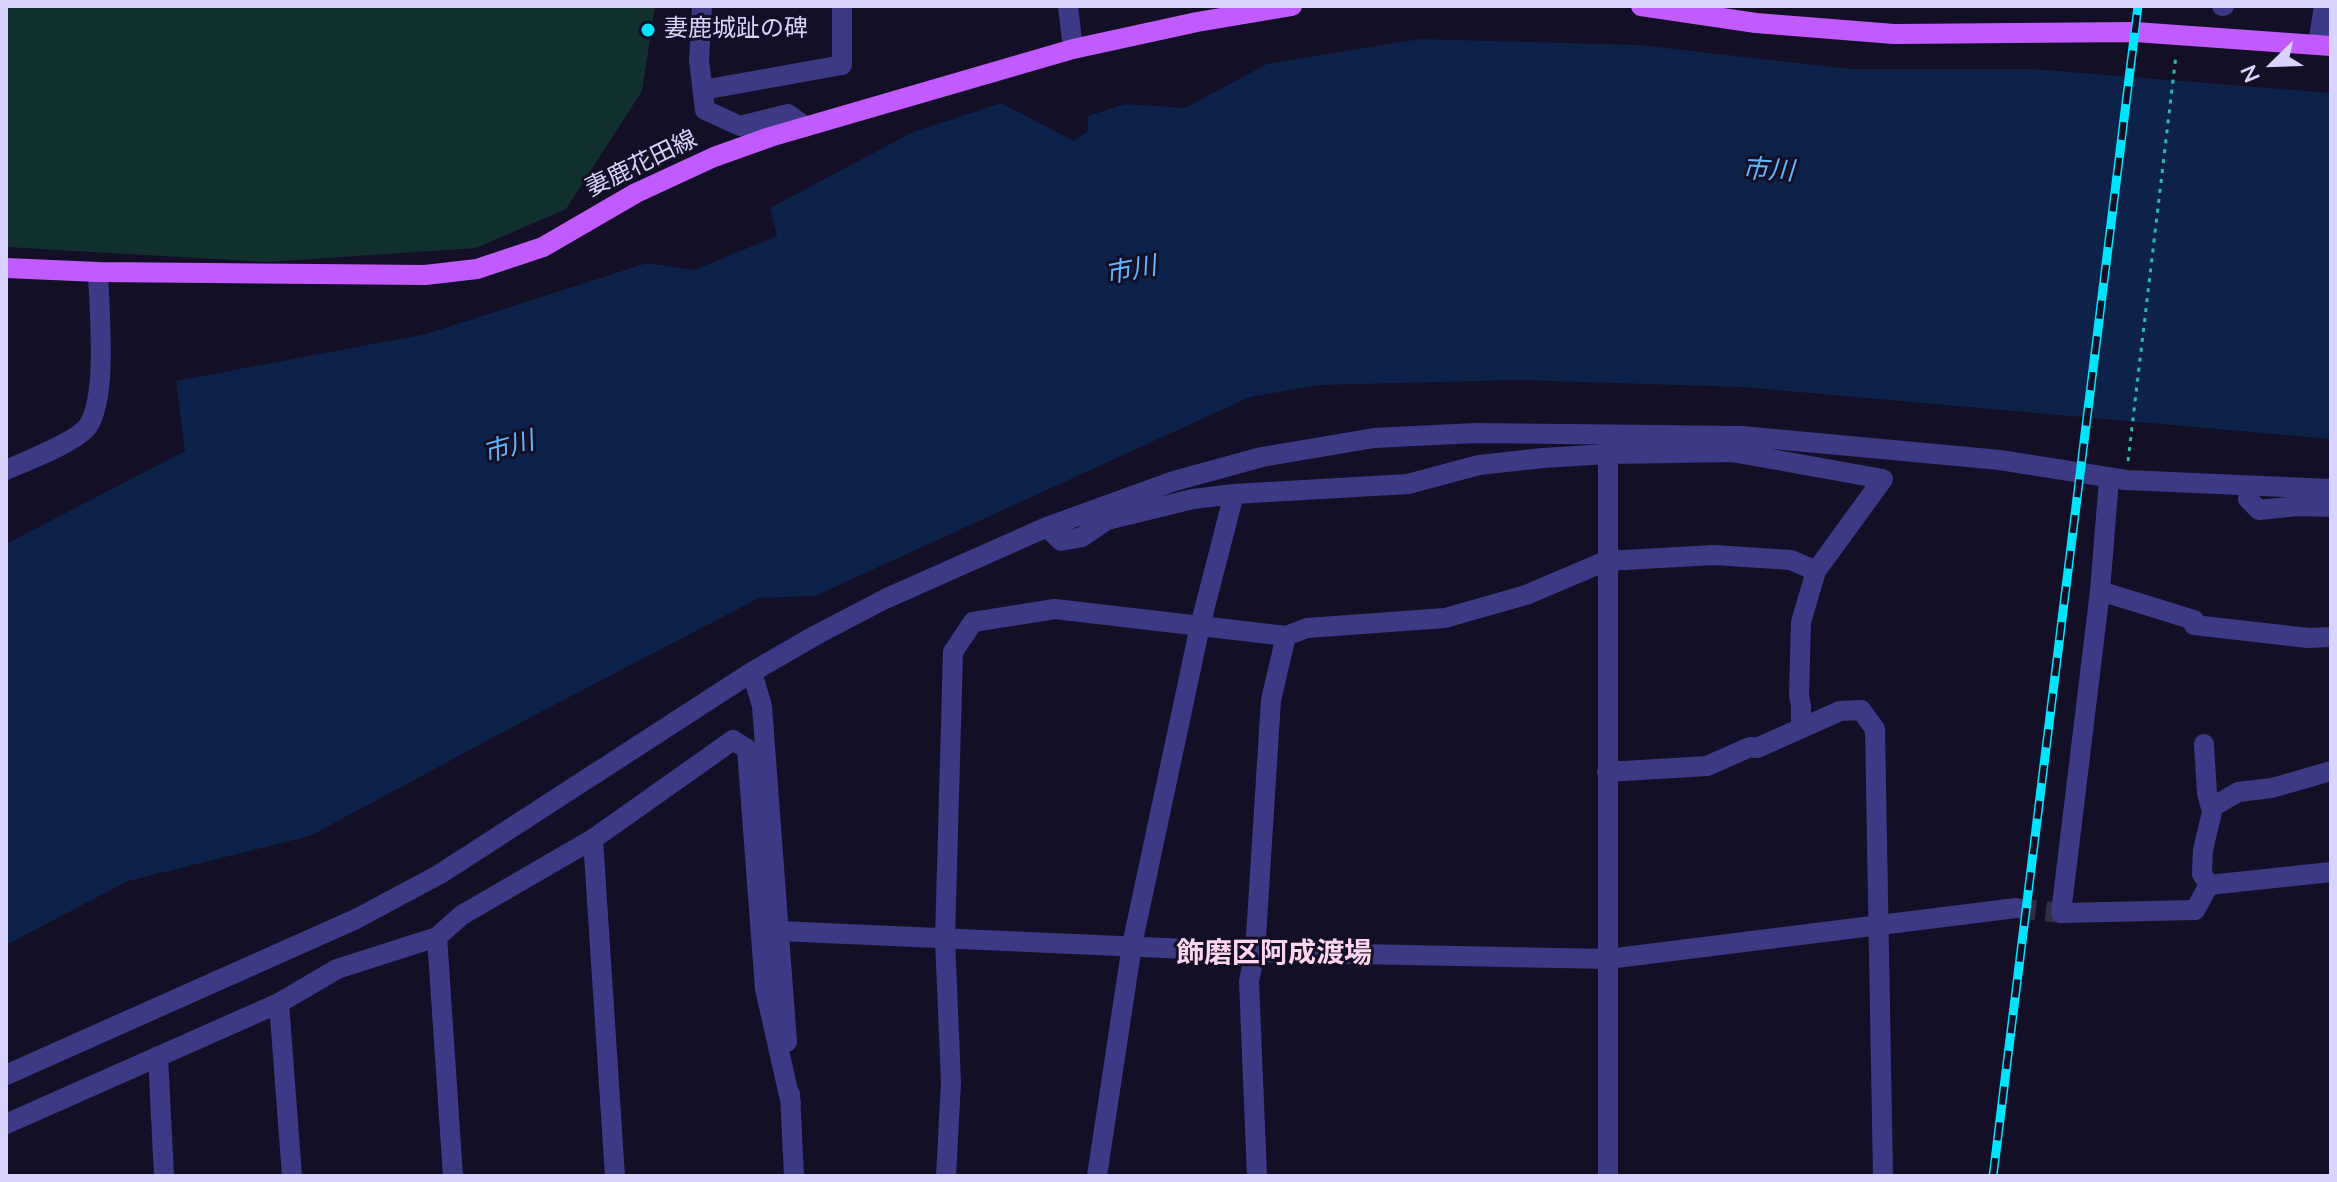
<!DOCTYPE html>
<html>
<head>
<meta charset="utf-8">
<style>
  body { margin:0 }
  #map { position:relative; width:2337px; height:1182px; overflow:hidden; background:#130f26; font-family:"Nunito Sans",sans-serif }
  canvas { display:block }
  .frame { position:absolute; inset:0; border:8px solid #d9d4ff; pointer-events:none }
  .north { position:absolute; left:2233px; top:24px; width:80px; height:80px; -webkit-text-stroke:6px #130f26; paint-order:stroke; rotate:247deg; font-size:22px; font-weight:700; line-height:32px; text-align:center; color:#d9d4ff }
  .north::after { content:''; display:block; margin:auto; width:28px; height:36px; background:#d9d4ff; clip-path:polygon(50% 0,100% 100%,50% 72%,0 100%) }
</style>
</head>
<body>
<div id="map">
<canvas width="2337" height="1182"></canvas>
<div class="frame"></div>
<div class="north">N</div>
</div>
<script>
const g = document.querySelector('canvas').getContext('2d');
g.lineJoin = 'round';
function fill(path, color) { g.fillStyle = color; g.fill(path, 'evenodd'); }
function strokePath(path, color, width, dash) { g.strokeStyle = color; g.lineWidth = width; g.lineCap = dash ? 'butt' : 'round'; g.setLineDash(dash || []); g.stroke(path); }
function write(font, color, halo, rows, align = 'center') {
  g.font = font + ' "Nunito Sans","Noto Sans JP",sans-serif'; g.lineWidth = 6; g.setLineDash([]); g.textBaseline = 'middle'; g.strokeStyle = halo; g.fillStyle = color; for (const [text, x, y, turn = 0] of rows) {
    g.save(); g.translate(x, y); g.rotate((+turn || 0) * Math.PI / 180); g.textAlign = isNaN(turn) ? turn : align; if (halo) g.strokeText(text, 0, 0); g.fillText(text, 0, 0); g.restore();
  }
}
const green = new Path2D(`
  M6,6H655L642,91L566,209L476,248L267,262L6,247Z`);
const water = new Path2D(`
  M1420,39L1639,45L1851,69H2033L2331,93V439L1742,387L1518,380L1320,385L1250,397L815,596L759,598L533,716L310,836L128,881L6,945V544L185,451L176,381L426,334L647,263L694,270L777,236L770,208L913,132L1001,103L1074,141L1088,131V116L1125,104L1185,108L1267,64Z`);
const minorTunnel = new Path2D(`
  M2016,908L2061,913`);
const path = new Path2D(`
  M2128,461L2176,55`);
const minor = new Path2D(`
  M702,6L699,60L705,110L740,126L788,114L806,127
  M1068,6L1073,49
  M2222,6H2224
  M2318,44L2324,6
  M703,90L842,65V6
  M1732,452L1883,479L1816,571L1801,622L1799,695L1801,706V728
  M1608,454V1176
  M6,470C24,462 77,442 88,426C108,396 99,310 98,272
  M2109,479L2100,591L2061,913L2195,910L2209,885L2331,872
  M2250,486L2248,499L2259,510L2297,506L2331,507
  M1047,527L1061,541L1082,537L1107,520L1193,499L1234,494L1408,484L1479,465L1543,458L1608,454L1732,452L1742,436
  M2100,591L2194,620V625L2308,638L2331,637
  M752,672L762,706L787,1042
  M2204,744L2207,793L2212,812L2203,850L2202,874L2209,885
  M1607,772L1707,766L1750,747L1757,748L1840,711L1861,710L1875,729L1883,1176
  M2211,808L2238,792L2272,788L2331,771
  M593,839L615,1176
  M779,931L1255,952L1608,959L2016,908
  M437,937L453,1176
  M279,1003L292,1176
  M158,1056L164,1176
  M6,1075L356,919L440,874L752,672L816,635L885,599L1047,527L1174,481L1262,457L1374,438L1476,433L1742,436L2000,460L2126,480L2331,489
  M790,1094L794,1176
  M6,1124L279,1003L337,969L437,937L462,915L593,839L733,740L747,749L765,989L791,1104
  M946,1176L951,1082L945,939L953,652L973,622L1055,609L1286,636L1307,628L1445,618L1526,595L1606,561L1714,555L1791,560L1816,571
  M1097,1176L1132,945L1200,626L1234,494
  M1257,1176L1249,981L1255,952L1271,700L1286,636`);
const major = new Path2D(`
  M1641,6L1756,23L1894,34L2135,32L2331,46
  M6,268L98,272L425,275L477,269L543,247L636,193L714,157L770,137L1073,49L1197,22L1292,6`);
const rail = new Path2D(`
  M1993,1176L2138,6`);
const markers = [
  [648,30,8,"#00e5ff"]
];
const poiNames = [
  ["妻鹿城趾の碑",664,30]
];
const streetNames = [
  ["妻鹿花田線",642,165,-26]
];
const waterNames = [
  ["市川",1768,172,3],
  ["市川",1131,272,-11],
  ["市川",509,449,-16]
];
const quarterNames = [
  ["飾磨区阿成渡場",1274,955]
];
fill(green, '#12302f');
fill(water, '#0c2248');
strokePath(minorTunnel, '#312d47', 20, [20, 10]);
strokePath(path, '#2fb8b0', 3, [4, 6]);
strokePath(minor, '#3d3a85', 20);
strokePath(major, '#c25bff', 20);
strokePath(rail, '#00e5ff', 9);
strokePath(rail, '#130f26', 6, [18]);
for (const [x, y, r, color] of markers) { const dot = new Path2D(); dot.arc(x, y, r, 0, 2 * Math.PI); g.fillStyle = color; g.fill(dot); strokePath(dot, '#130f26', 3); }
write('24px', '#d9d4ff', '#130f26', poiNames, 'left');
write('24px', '#d9d4ff', '#130f26', streetNames);
write('italic 26px', '#62b6ff', '#130f26', waterNames);
write('bold 28px', '#ffd6f0', '#130f26', quarterNames);
</script>
</body>
</html>
